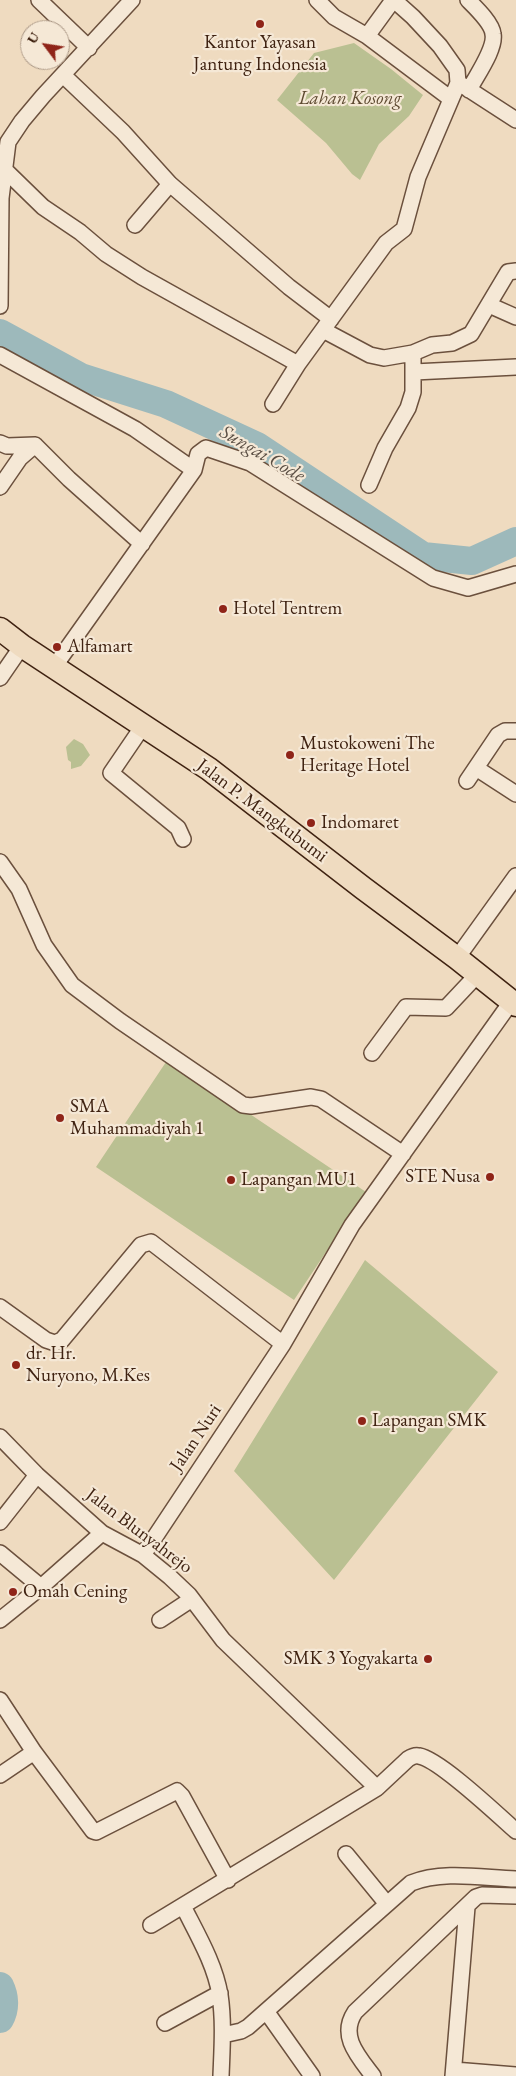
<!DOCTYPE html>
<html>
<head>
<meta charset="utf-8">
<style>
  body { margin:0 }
  #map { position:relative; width:516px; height:2076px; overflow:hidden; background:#efdbc0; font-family:"EB Garamond",serif }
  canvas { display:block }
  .north { position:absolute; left:20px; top:20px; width:50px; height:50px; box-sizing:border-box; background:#f5e8d6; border:1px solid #ac9987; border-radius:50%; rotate:301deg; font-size:14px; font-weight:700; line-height:20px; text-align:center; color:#3f2211 }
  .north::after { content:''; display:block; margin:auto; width:18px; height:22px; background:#8f2418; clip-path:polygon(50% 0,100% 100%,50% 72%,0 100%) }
</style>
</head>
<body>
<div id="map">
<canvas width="516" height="2076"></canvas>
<div class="north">U</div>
</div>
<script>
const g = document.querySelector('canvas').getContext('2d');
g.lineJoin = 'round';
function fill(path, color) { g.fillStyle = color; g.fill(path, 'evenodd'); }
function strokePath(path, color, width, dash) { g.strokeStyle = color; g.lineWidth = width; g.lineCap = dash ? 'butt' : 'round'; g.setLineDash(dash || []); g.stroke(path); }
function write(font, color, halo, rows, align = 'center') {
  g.font = font + ' "EB Garamond",serif'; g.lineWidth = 4.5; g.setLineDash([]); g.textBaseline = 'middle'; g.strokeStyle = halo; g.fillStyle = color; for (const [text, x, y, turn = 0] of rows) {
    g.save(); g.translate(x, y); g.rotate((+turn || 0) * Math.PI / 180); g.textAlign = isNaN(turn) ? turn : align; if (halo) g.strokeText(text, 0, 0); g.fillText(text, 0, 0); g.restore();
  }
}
const green = new Path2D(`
  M354,43L391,69L423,95L409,116L379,144L360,180L352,174L326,143L277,100L314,53Z
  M74,739L83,744L90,755L81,766L71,769V762L68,760L66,747Z
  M168,1059L366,1192L294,1300L96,1167Z
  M365,1260L498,1372L334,1580L234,1471Z`);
const river = new Path2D(`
  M0,333L81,377L166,404L257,446L423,556L472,561L516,541
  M0,1986C5,1996 6,2009 0,2019`);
const minor = new Path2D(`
  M39,0L89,48
  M317,0L334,17L367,36L451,99
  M468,0C475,7 492,23 493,34C496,49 476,76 469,90
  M63,75L123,132L170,184L289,287L331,319
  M462,85L516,120
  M5,170L43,207L80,232L106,254L142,277L298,364
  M135,225L170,184
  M489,305L516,317
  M0,306L1,198L8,142L22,121L43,96L132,0
  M323,330L370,355L384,358L413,353L432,345L452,343L471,334L508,272L516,271
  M0,355L135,429L194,470
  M414,372L516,367
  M273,404L298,364L386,243L404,229L418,177L458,83L457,70L440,46L413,17L395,1L391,3L367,36
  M0,443L7,446L35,445L69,479L142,544
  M369,485L385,448L408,408L413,392V353
  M0,487L20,458L35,445
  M54,667L194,470L198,454L206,448L250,463L433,578L468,588L516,574
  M0,678L22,646
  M143,726L111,773L178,828L183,839
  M476,768L516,794
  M467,781L498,735L505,731H516
  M0,862L19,889L44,945L72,985L120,1021L243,1105L251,1106L311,1097L321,1099L403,1154
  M457,958L516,876
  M372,1053L406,1007L446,1008L478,974
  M0,1307L46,1340L55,1343L62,1340L141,1245L151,1242L283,1344
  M0,1437L37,1475L102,1533L143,1555L170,1577L189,1595L223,1640L377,1788
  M0,1522L37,1475
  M0,1553L41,1587
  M143,1555L283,1344L352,1225L511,1002
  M0,1620L41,1587L102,1533
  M160,1620L192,1599
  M0,1700L34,1752L93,1831L96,1832L177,1791L182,1796L228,1880
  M0,1775L34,1752
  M346,1854L387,1904
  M183,1906C197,1934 215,1964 220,1995C224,2022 222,2049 221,2076
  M151,1925L377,1788L408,1759C411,1757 415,1755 419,1756C439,1759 498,1815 516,1831
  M266,2011L312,2076
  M165,2023L220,1993
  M223,2035L241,2031L248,2027L411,1883C443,1870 483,1878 516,1879
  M454,2070L516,2075
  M373,2076C358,2056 339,2036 355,2012L476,1897L482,1895L516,1896
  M453,2076L467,1907`);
const primary = new Path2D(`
  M0,629L22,646L209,769L363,888L457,958L516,1005`);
const markers = [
  [260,24,5,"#8f2418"],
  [223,609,5,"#8f2418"],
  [57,647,5,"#8f2418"],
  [290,755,5,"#8f2418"],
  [311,823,5,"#8f2418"],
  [60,1118,5,"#8f2418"],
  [490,1177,5,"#8f2418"],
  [231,1180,5,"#8f2418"],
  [16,1365,5,"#8f2418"],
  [362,1421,5,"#8f2418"],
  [13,1592,5,"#8f2418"],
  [428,1659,5,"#8f2418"]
];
const poiNames = [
  ["Kantor Yayasan",260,43,"center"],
  ["Jantung Indonesia",260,65,"center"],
  ["Hotel Tentrem",233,609],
  ["Alfamart",67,647],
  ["Mustokoweni The",300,744],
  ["Heritage Hotel",300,766],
  ["Indomaret",321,823],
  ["SMA",70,1107],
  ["Muhammadiyah 1",70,1129],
  ["STE Nusa",480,1177,"right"],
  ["Lapangan MU1",241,1180],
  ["dr. Hr.",26,1354],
  ["Nuryono, M.Kes",26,1376],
  ["Lapangan SMK",372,1421],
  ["Omah Cening",23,1592],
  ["SMK 3 Yogyakarta",418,1659,"right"]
];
const parkNames = [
  ["Lahan Kosong",350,99]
];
const streetNames = [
  ["Jalan P. Mangkubumi",262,811,37],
  ["Jalan Nuri",196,1438,-56],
  ["Jalan Blunyahrejo",139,1531,37]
];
const waterNames = [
  ["Sungai Code",262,454,30]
];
fill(green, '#bac092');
strokePath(river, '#9db9bb', 28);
strokePath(minor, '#6b503d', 18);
strokePath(primary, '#3f2211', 25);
strokePath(minor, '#f5e8d6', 15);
strokePath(primary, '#efdbc0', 22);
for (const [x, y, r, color] of markers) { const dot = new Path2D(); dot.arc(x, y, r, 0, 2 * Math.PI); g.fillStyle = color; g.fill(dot); strokePath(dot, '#f5e8d6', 2); }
write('19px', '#3f2211', '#f5e8d6', poiNames, 'left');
write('italic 19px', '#5e4a31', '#f5e8d6', parkNames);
write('19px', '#3f2211', '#f5e8d6', streetNames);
write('italic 20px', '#5b4f44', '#f5e8d6', waterNames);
</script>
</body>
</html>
